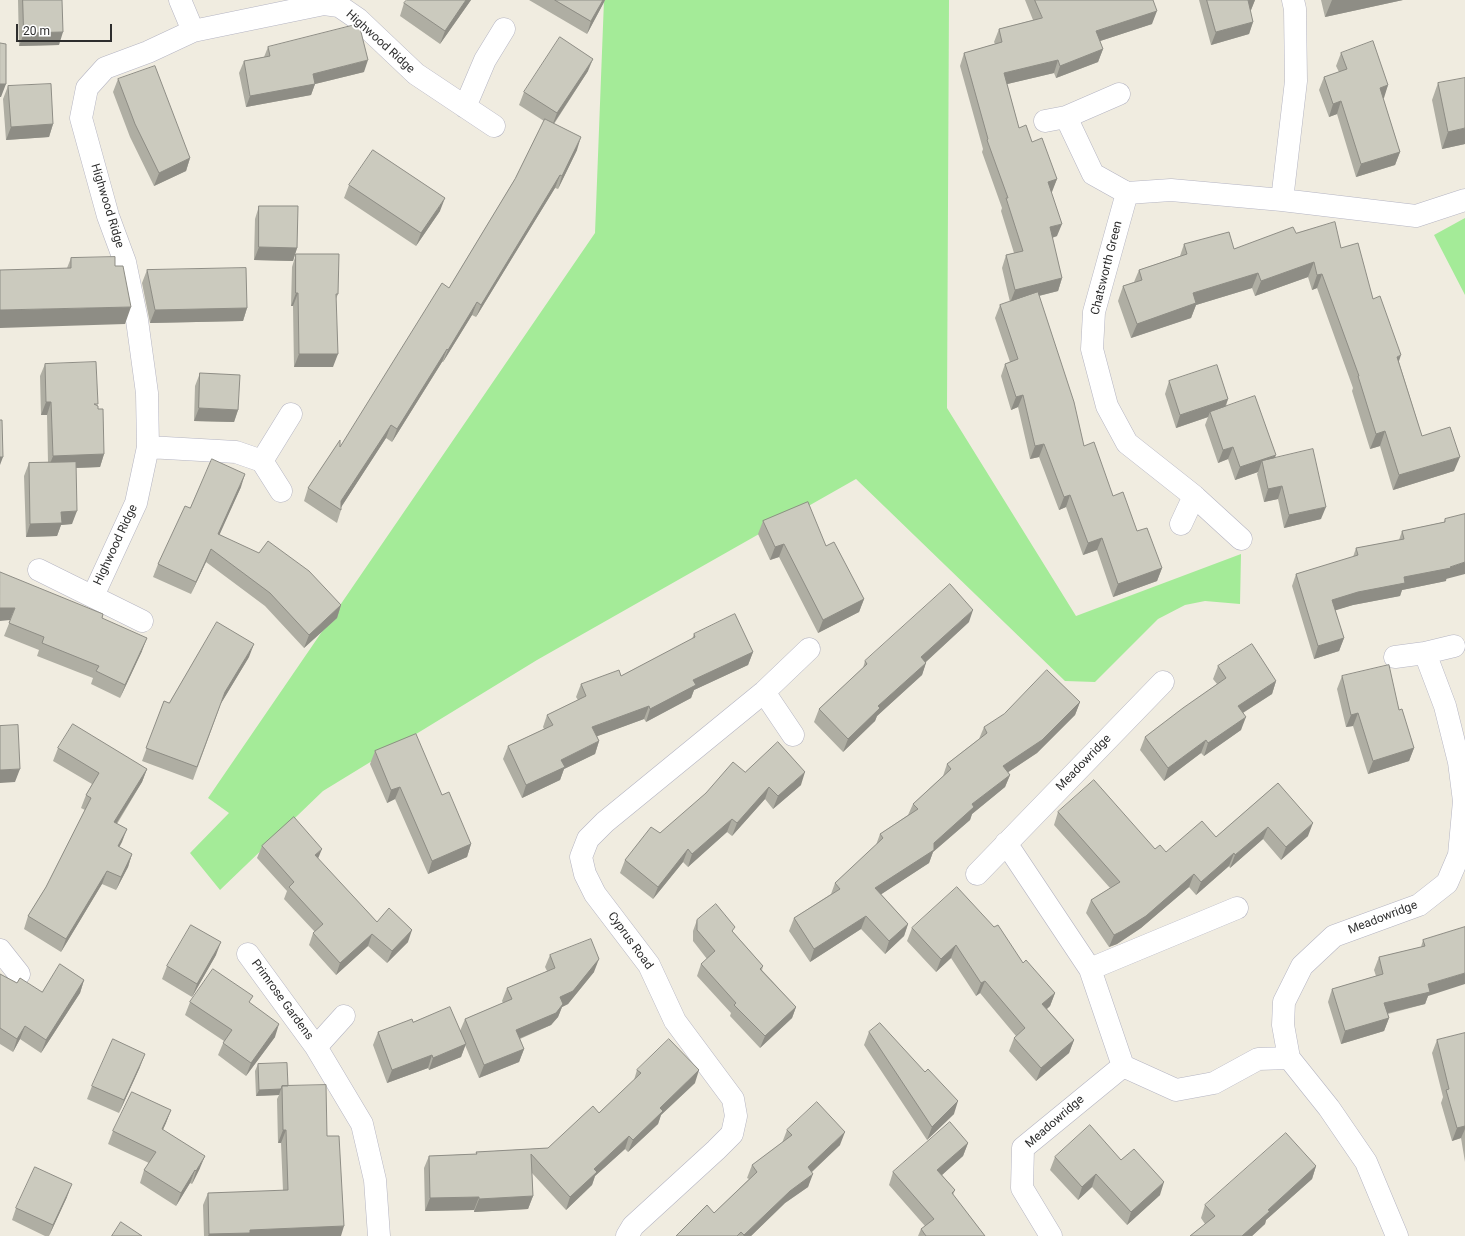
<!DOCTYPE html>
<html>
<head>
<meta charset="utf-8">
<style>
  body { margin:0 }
  #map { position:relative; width:1465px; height:1236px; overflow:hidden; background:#f0ece0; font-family:Roboto,sans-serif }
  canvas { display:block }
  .scale { position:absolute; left:16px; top:24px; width:96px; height:18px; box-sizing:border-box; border:2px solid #2e2e2e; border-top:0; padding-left:5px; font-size:12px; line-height:14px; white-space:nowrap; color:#2e2e2e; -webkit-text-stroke:3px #fff; paint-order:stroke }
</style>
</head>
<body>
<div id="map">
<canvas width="1465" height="1236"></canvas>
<div class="scale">20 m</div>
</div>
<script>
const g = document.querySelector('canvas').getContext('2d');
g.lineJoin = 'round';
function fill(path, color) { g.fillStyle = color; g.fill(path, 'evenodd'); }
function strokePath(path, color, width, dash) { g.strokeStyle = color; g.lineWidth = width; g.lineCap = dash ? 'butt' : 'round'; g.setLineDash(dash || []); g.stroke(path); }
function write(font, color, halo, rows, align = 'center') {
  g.font = font + ' Roboto,sans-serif'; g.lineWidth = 4; g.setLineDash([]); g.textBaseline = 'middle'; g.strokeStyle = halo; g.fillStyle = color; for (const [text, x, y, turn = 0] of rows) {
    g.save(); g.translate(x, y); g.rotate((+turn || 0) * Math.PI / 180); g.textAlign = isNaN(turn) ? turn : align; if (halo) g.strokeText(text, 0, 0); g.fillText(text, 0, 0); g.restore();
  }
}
const green = new Path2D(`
  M604,0H949L947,408L1076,616L1241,554L1240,604L1205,601L1185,605L1158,619L1095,682L1065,681L856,479L537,660L323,791L220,890L190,853L229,813L208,798L595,233Z
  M1465,218V295L1434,235Z`);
const street = new Path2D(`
  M180,0L193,31
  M465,107L485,60L504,29
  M1066,117L1093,174L1127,193L1171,190L1282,200L1416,216L1465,200
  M1045,121L1066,117L1119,94
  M1127,193L1094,312L1092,349L1107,406L1127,443L1194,496L1241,539
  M1282,200L1296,81L1295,9L1293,0
  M148,447L236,452L262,461L281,491
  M262,461L291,414
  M1181,524L1194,496
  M39,570L142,621
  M93,596L136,503L148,447L147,393L137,320L125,262L108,216L81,118L87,88L105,68L148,52L193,31L324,4L339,6L358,19L416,74L494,126
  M1395,657L1425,653L1454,646
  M764,692L793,735
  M1006,843L1090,969L1123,1066
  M977,874L1163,682
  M0,950L19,974
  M248,954L316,1047L362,1124L375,1180L379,1236
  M1090,969L1237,908
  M316,1047L344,1016
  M627,1236L633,1226L716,1150L732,1134L736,1116L733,1099L675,1021L649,965L595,894L585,874L581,857L588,839L605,822L764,692L809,649
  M1051,1236L1022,1188L1023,1148L1123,1066L1176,1090L1214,1083L1258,1059L1289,1058
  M1397,1236L1366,1162L1329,1108L1289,1058L1283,1025L1284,1002L1302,966L1334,936L1419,905L1447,883L1459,855L1464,801L1459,762L1445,706L1425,653`);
const wall = new Path2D(`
  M18,0H62L59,45L19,46Z
  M471,0L440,44L400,16L404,3Z
  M529,0H605L603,4L587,34Z
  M1025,0H1153L1152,24L1100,41L1103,49L1098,62L1056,78L1054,73L1007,84L1019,128L1032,142L1057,179L1051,192L1057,236L1052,238L1062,278L1058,291L1039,296L1084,446L1113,496L1162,568L1157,581L1113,597L1097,550L1083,555L1066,507L1059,510L1039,457L1030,459L1018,407L1011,410L1001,376L1005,364L1010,362L995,318L1000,305L1010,302L1002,268L1006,255L1014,253L1001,211L1002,208L982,152L983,149L960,66L964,53L995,44L994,42L999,29L1033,20Z
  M1199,0H1255L1251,10L1250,11L1253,22L1249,34L1211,45Z
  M1321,0H1403L1325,17Z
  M268,47L364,72L315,84L311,95L246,107L239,73L244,61L264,57Z
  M1341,53L1388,85L1383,98L1400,152L1395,165L1356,177L1337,114L1329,117L1319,90L1324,77L1339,72L1336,66Z
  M588,71L554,124L577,150L558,189L555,188L476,317L472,315L443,362H442L392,442L386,438L341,507V510L337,523L304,501L308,488L340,447L449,288L515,179L544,121L519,105L524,92Z
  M118,79L190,158L186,171L154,186L130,137L113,92Z
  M1438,83L1465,144L1442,149L1432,100Z
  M8,86L53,124L49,137L6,140L3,99Z
  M349,185L440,211L416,246L344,198Z
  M259,206L297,248L293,261L254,260L255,219Z
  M1296,233L1341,248L1373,299L1399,362L1422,436L1454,471L1393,490L1380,446L1370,449L1352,391L1353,388L1317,288L1312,290L1308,277L1255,296L1252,288L1196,305L1191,318L1131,338L1118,301L1123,286L1134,282L1139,270L1180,256L1184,244L1234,249Z
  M296,254L338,294L336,299L333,367H294L293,306H291L292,267Z
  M71,258L115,266L125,324L67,268Z
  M147,270L247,308L243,321L150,323L142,283Z
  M45,364L97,405L104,454L100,467L76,468L72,524L61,525L57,536L26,537L24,476L29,463L48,462L47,415H41L40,376Z
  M200,373L238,410L234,422L194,421L195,386Z
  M1169,381L1228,399L1226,406L1274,458L1321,519L1284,528L1278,499L1264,502L1257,474L1258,472L1235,480L1228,459L1218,463L1205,425L1208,417L1176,428L1165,394Z
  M241,487L219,534L341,605L337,618L304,648L265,606L206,562L191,594L153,577L158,564L190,508Z
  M1465,514L1446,581L1402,590L1400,596L1353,605L1335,610L1344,638L1339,651L1314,659L1292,586L1296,574L1353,557L1356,548L1399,540L1402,531L1444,522L1445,519Z
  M763,521L864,599L859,612L818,633L779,557L770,560L758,534Z
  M102,618L142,651L120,698L91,684L93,678L37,656L39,650L4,636L10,621Z
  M969,622L926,662L922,675L877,716L875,721L843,752L814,722L819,709L863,668L865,661Z
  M694,634L753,652L748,665L694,690L691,698L646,722L644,719L597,736L599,741L595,754L564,769L560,780L522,798L503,759L508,746L544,729L543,727L547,715L578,700L576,697L581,684L621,676L692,639Z
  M249,657L220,705L193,780L142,761L164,701L169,703Z
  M1218,666L1276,681L1272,694L1243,713L1241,730L1204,756L1201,753L1164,781L1140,750L1145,737L1217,684L1213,679Z
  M1342,676L1399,710L1414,748L1409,761L1368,774L1353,726L1346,727L1337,689Z
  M1080,702L1075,715L1037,753L1008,772L1010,775L1005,787L972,814L970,820L933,852L929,863L881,894L908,924L904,936L885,954L861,929L810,962L789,931L794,918L831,894L835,883L876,845L880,834L908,815L913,804L943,776L947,764L979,739L984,727Z
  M58,748L147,769L142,782L117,824L127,829L119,847L132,854L128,867L116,890L102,884L61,952L24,929L28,916L46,887L85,810L81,808L86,795L92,784L53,761Z
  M375,751L442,795L471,844L467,857L428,874L395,799L387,803L370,764Z
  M745,772L801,785L773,809L765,799L732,836L727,832L688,867L683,862L653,899L620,873L625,860Z
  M1278,783L1308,836L1281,860L1263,839L1230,868L1229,866L1196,895L1189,887L1141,928L1117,944L1109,947L1086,913L1091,900L1110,888L1054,825L1058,812L1155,849L1166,852L1216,837Z
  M262,846L318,859L377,922L408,942L387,963L368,946L336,975L309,945L313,933L315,932L284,899L287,891L257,858Z
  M697,920L734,933L763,966L762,970L796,1007L792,1018L760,1048L730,1016L731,1013L697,976L701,964L707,959L693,941V931Z
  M1465,927L1428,996L1425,1004L1388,1014L1389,1018L1384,1031L1341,1044L1328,1002L1332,989L1376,976L1374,970L1379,957L1421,947L1423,940Z
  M912,928L1023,963L1055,993L1050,1006L1047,1009L1074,1040L1069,1053L1036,1081L1009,1051L1014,1038L1016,1036L980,993L976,996L951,958L936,972L907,941Z
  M216,955L192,997L162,979L167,966Z
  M550,955L594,972L568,1004L562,1007L558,1017L551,1025L520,1039L524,1049L519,1062L479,1078L465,1045L461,1057L429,1070L428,1068L387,1083L373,1045L378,1032L413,1022L460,1031L465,1019L503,1003L502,1001L507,988L547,971L545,967Z
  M0,974L17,983L42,992L84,980L80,993L41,1053L20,1039L13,1052L0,1044Z
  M190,1002L250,1003L275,1037L246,1076L218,1055L224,1041L185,1015Z
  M869,1032L954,1114L927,1140L864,1045Z
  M1465,1033V1162L1461,1138L1452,1141L1441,1103L1443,1097L1432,1053L1437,1040Z
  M258,1064L288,1086L327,1136L341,1236H204L203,1205L208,1193L283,1191L281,1143H278L277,1099L279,1095L256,1096L255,1071Z
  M140,1067L119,1113L87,1099L92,1086Z
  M637,1070L695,1083L661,1115L658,1124L628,1152L625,1149L595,1176L592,1185L566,1210L532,1173L533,1196L528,1209L474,1212V1210L425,1211L424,1168L429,1156L476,1154V1152L548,1148L599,1113L634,1080Z
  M171,1110L163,1130L200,1168L192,1184L190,1183L176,1206L140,1183L144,1170L149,1163L108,1144L113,1131Z
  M787,1130L840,1145L812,1172L808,1187L785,1203L751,1236H676L714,1213L749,1179L747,1178L752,1165L782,1143Z
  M968,1143L963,1156L942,1175L955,1190L953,1195L985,1236H918L921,1229L925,1226L889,1185L893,1172Z
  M1055,1157L1121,1160L1160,1195L1127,1225L1092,1187L1078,1200L1050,1170Z
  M1316,1166L1312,1179L1266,1220L1265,1224L1252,1236H1190L1205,1224L1201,1218L1205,1205Z
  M67,1197L49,1236H45L12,1220L16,1208Z`);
const shadedWall = new Path2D(`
  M466,0H471L440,44L445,31Z
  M603,0H605L603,4L587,34L591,21Z
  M1248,0H1255L1251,10L1243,12Z
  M1332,0H1403L1325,17Z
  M1157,11L1152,24L1091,44L1096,31Z
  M1253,22L1249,34L1211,45L1216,32Z
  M63,32L59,45L19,46L24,33Z
  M1103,49L1098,62L1056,78L1060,66Z
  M593,59L588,71L552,126L557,113Z
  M368,60L364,72L315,84L311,95L246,107L250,96L313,74Z
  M1058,60L1054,73L999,86L1004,73Z
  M0,84H6L1,97H0Z
  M1388,85L1384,98L1375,101L1380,88Z
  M1341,101L1337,114L1329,117L1333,104Z
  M53,124L49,137L6,140L11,127Z
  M1465,128V144L1442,149L1448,132Z
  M581,137L577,150L558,189L562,176Z
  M1400,152L1395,165L1356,177L1361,164Z
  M190,158L186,171L154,186L159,173Z
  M560,175L555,188L476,317L481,305Z
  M1057,179L1052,192L1044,195L1048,182Z
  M445,198L440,211L416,246L421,233Z
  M1062,224L1057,236L1045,240L1050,227Z
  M259,247L297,248L293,261L254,260Z
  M1314,262L1308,277L1255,296L1261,281Z
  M1258,273L1252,288L1196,305L1191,318L1131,338L1137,324L1193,293Z
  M1322,274L1317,288L1312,290L1317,275Z
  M1062,278L1058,291L1010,303L1015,290Z
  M296,293H298L293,306H291Z
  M477,302L472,315L443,362L448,350Z
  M131,307L125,324L0,328V310Z
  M247,308L243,321L150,323L155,310Z
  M447,349L442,362L392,442L397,429Z
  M299,354H338L333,367H294Z
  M1401,355L1396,370L1397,357Z
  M1023,395L1018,407L1011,410L1016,397Z
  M1228,399L1223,412H1210L1208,417L1176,428L1180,415Z
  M46,402H51L47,415H41Z
  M199,408L238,410L234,422L194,421Z
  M391,425L386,438L340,509L341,501Z
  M1385,431L1380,446L1370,449L1376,434Z
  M1044,444L1039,457L1030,459L1035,446Z
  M1233,447L1228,459L1218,463L1223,450Z
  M104,454L100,467L48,469L53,456Z
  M1276,455L1271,467L1262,461L1258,472L1235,480L1240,467Z
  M0,457H3L0,465Z
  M1460,457L1454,471L1393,490L1399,475Z
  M245,474L241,487L214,547L218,534Z
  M1282,486L1278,499L1264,502L1268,489Z
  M1070,495L1066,507L1059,510L1064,497Z
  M1326,507L1321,519L1284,528L1289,515Z
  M77,511L72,524L61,525L57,536L26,537L30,524L61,512Z
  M1102,538L1097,550L1083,555L1088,543Z
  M784,544L779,557L770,560L775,547Z
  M211,549L206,562L191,594L196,582Z
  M1465,562V574L1446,579V581L1402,590L1400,596L1353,605L1327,613L1332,600L1404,577L1450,567Z
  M1162,568L1157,581L1113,597L1118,584Z
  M864,599L859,612L818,633L823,620Z
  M341,605L337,618L304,648L309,635Z
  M0,608H15L10,620L0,621Z
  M973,610L969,622L917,670L921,657Z
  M147,638L142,651L120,698L125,685Z
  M1344,638L1339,651L1314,659L1318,646Z
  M254,644L249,657L220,705L193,780L225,692Z
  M753,652L748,665L694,690L691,698L646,722L650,709L693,680Z
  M926,663L922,675L877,716L875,721L843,752L848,739L878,706Z
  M1276,681L1272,694L1233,719L1238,706Z
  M1080,702L1075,715L1037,753L998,779L1003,766Z
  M649,706L644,719L587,740L592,727Z
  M1358,713L1353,726L1346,727L1351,715Z
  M1246,717L1241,730L1204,756L1208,743Z
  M1206,740L1201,753L1164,781L1168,768Z
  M599,741L595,754L564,769L560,780L522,798L526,785L561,760Z
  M1414,748L1409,761L1368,774L1373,761Z
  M20,769L15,782L0,783V770Z
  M147,769L142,782L109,835L114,822Z
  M805,772L801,785L773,809L778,796Z
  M1010,775L1005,787L972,814L970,820L933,852L929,863L871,901L875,888L934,843L972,804Z
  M400,787L395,799L387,803L391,790Z
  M769,787L765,799L732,836L737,823Z
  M732,819L727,832L688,867L692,854Z
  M1313,823L1308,836L1281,860L1286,847Z
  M1268,827L1263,839L1230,868L1235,855Z
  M127,829L122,842L113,859L118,846Z
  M471,844L467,857L428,874L432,861Z
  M322,849L317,861L315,855Z
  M688,849L683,862L653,899L658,887Z
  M1234,853L1229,866L1196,895L1201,882Z
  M132,854L128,867L116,890L121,877Z
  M107,871L102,884L61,952L66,939Z
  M1194,874L1189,887L1141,928L1117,944L1109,947L1114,935Z
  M866,916L861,929L810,962L814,949Z
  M908,924L904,936L885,954L889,941Z
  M412,930L408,942L387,963L392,951Z
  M372,934L368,946L336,975L340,963Z
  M221,942L216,955L192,997L197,984Z
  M956,945L951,958L936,972L941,959Z
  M599,959L594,972L568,1004L562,1007L558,1017L551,1025L511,1042L516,1030L560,997Z
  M1465,973V984L1428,996L1425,1004L1380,1015L1384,1003L1428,984Z
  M84,980L80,993L41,1053L46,1040Z
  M985,981L980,993L976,996L981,983Z
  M1055,993L1050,1006L1037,1017L1042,1004Z
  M796,1007L792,1018L760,1048L765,1036Z
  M1389,1018L1384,1031L1341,1044L1345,1031Z
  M279,1024L275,1037L246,1076L251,1063Z
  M25,1026L20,1039L13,1052L17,1039Z
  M1074,1040L1069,1053L1036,1081L1041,1068Z
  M466,1044L461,1057L429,1070L433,1058Z
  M524,1049L519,1062L479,1078L484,1065Z
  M145,1054L140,1067L119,1113L124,1100Z
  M432,1055L428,1068L387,1083L392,1070Z
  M699,1070L695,1083L661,1115L658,1124L628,1152L633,1140L660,1108Z
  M281,1089L279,1095L256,1096L259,1090Z
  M958,1101L954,1114L927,1140L932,1127Z
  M171,1110L166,1123L157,1142L162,1129Z
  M1465,1126V1129L1461,1138L1452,1141L1457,1128Z
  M283,1130H286L281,1143H278Z
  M845,1132L840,1145L803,1180L808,1167Z
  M629,1136L625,1149L595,1176L592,1185L566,1210L570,1197L594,1169Z
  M968,1143L963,1156L933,1183L937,1170Z
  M205,1156L200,1168L192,1184L196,1171Z
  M1316,1166L1312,1179L1266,1220L1265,1224L1252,1236H1242L1268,1210Z
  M195,1170L190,1183L176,1206L181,1193Z
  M813,1174L808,1187L785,1203L751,1236H743L790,1191Z
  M1096,1174L1092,1187L1078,1200L1082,1187Z
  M1164,1182L1160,1195L1127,1225L1131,1212Z
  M72,1184L67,1197L49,1236L53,1225Z
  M533,1196L528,1209L474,1212L479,1199Z
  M479,1197L474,1210L425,1211L430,1198Z
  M344,1226L341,1236H208L209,1234L250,1230Z`);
const building = new Path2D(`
  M23,0H62L63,32L24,33Z
  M407,0H466L445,31L404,3Z
  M555,0H603L591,21Z
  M1035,0H1153L1157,11L1096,31L1103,49L1060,66L1058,60L1004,73L1019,128L1026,125L1032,142L1042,138L1057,179L1048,182L1062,224L1050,227L1062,278L1015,290L1006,255L1023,251L1006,198H1008L987,140L988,139L964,53L1002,42L999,29L1042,18Z
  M1207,0H1248L1253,22L1216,32Z
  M359,24L368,60L313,74L315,84L250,96L244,61L270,56L268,47Z
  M560,37L593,59L557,113L524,92Z
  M1373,41L1388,85L1380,88L1400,152L1361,164L1341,101L1333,104L1324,77L1347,69L1341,53Z
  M0,43L6,44V84H0Z
  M155,66L190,158L159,173L135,124L118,79Z
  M1465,78V128L1448,132L1438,83Z
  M51,84L53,124L11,127L8,86Z
  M545,119L581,137L562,176L560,175L481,305L477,302L448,350L447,349L397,429L391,425L341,501V510L308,488L340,440V447L442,283L449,288L515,179Z
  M373,150L445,198L421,233L349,185Z
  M259,206H298L297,248L259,247Z
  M1335,222L1341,248L1358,243L1373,299L1380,296L1401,355L1397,357L1422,436L1450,427L1460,457L1399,475L1385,431L1376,434L1358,376H1359L1322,274L1317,275L1314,262L1261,281L1258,273L1193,293L1196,303L1137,324L1123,286L1142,280L1139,270L1187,254L1184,244L1229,232L1234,249L1293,227L1296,233Z
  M296,254H339L338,294H336L338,354H299L298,293H296Z
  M115,257V266H123L131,307L0,310V270L71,268V258Z
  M246,268L247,308L155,310L147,270Z
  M1038,292L1074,402L1084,446L1094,442L1113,496L1123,492L1137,531L1147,528L1162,568L1118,584L1102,538L1088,543L1070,495L1064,497L1044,444L1035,446L1023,395L1016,397L1005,364L1018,359L1000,305Z
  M96,362L98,404H94L98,406V409H103L104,454L53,456L51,402H46L45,364Z
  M1217,365L1228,399L1180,415L1169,381Z
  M200,373L240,375L238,410L199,408Z
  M1255,396L1276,455L1240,467L1233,447L1223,450L1210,412Z
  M0,420H2L3,457H0Z
  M1313,449L1326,507L1289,515L1282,486L1268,489L1262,461Z
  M212,459L245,474L218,534L259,553L268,541L309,571L341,605L309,635L270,593L211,549L196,582L158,564L185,506L190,508Z
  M76,462L77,511L61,512L62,523L30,524L29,463Z
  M808,502L826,546L834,542L864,599L823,620L784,544L775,547L763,521Z
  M1465,514V562L1450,567L1451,568L1404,577L1405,583L1358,592L1332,600L1344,638L1318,646L1296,574L1358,555L1356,548L1404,539L1402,531L1445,522V519Z
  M0,572L103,614L102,618L147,638L125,685L96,671L99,666L42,643L44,637L9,623L15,608H0Z
  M950,584L973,610L921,657L926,663L878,706L880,708L848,739L819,709L867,664L865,661Z
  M735,614L753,652L693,680L696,685L650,709L649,706L592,727L599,741L561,760L565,767L526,785L508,746L553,725L547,715L586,696L581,684L619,670L621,676L695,637L694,634Z
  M217,622L254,644L225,692L197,767L146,748L164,701L169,703Z
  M1252,644L1276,681L1238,706L1246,717L1208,743L1206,740L1168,768L1145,737L1183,708L1226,678L1218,666Z
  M1389,665L1399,710L1402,709L1414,748L1373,761L1358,713L1351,715L1342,676Z
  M1047,670L1080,702L1042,740L1003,766L1010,775L972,804L974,807L934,843V850L875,888L908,924L889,941L866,916L814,949L794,918L840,889L835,883L883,838L880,834L918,809L913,804L951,769L947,764L987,733L984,727L1004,714Z
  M73,724L147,769L114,822L127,829L118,846L132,854L121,877L107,871L66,939L28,916L46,887L91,798L86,795L99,773L58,748Z
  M18,725L20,769L0,770V726Z
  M416,734L442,795L449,792L471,844L432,861L400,787L391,790L375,751Z
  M778,742L805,772L778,796L769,787L737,823L732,819L692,854L688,849L658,887L625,860L651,827L660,833L706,793L733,762L745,772Z
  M1094,780L1155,849L1160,845L1166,852L1202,821L1216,837L1278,783L1313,823L1286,847L1268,827L1235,855L1234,853L1201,882L1194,874L1146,916L1122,931L1114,935L1091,900L1120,882L1058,812Z
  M294,817L322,849L315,855L377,922L389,908L412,930L392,951L372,934L340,963L313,933L323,924L289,887L294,882L262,846Z
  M957,887L994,927L998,925L1023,963L1026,960L1055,993L1042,1004L1074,1040L1041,1068L1014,1038L1025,1028L985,981L981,983L956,945L941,959L912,928Z
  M716,904L735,927L732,931L763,966L760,969L796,1007L765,1036L734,1005L736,1003L701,964L715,951L697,930V920Z
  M191,925L221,942L197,984L167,966Z
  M1465,927V973L1428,984L1430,992L1384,1003L1389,1018L1345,1031L1332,989L1383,974L1379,957L1425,946L1423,940Z
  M591,939L599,959L573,991L560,997L563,1004L556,1013L516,1030L524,1049L484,1065L465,1019L512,999L507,988L555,968L550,955Z
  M60,964L84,980L46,1040L25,1026L17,1039L0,1028V974L17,983L20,978L42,992Z
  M213,969L253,996L249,1002L279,1024L251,1063L223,1043L232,1030L190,1002Z
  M450,1007L466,1044L433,1058L432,1055L392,1070L378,1032L412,1019L413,1022Z
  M880,1023L925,1072L928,1069L958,1101L932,1127L869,1032Z
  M1465,1033V1126L1457,1128L1446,1090L1449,1089L1437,1040Z
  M113,1039L145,1054L124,1100L92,1086Z
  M669,1039L699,1070L660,1108L663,1111L633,1140L629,1136L594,1169L597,1172L570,1197L531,1154L533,1196L479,1199V1197L430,1198L429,1156L477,1154L476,1152L548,1148L593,1106L599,1113L641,1073L637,1070Z
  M287,1063L288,1086H282L281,1089L259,1090L258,1064Z
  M326,1085L327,1136H339L344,1226L250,1230V1233L209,1234L208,1193L288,1190L286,1130H283L282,1086Z
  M132,1092L171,1110L162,1129L205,1156L196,1171L195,1170L181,1193L144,1170L156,1152L113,1131Z
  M817,1102L845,1132L808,1167L813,1174L790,1191L744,1235L741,1232L737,1236H676L707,1205L714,1213L757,1172L752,1165L792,1135L787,1130Z
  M950,1122L968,1143L937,1170L955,1190L952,1193L985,1236H926L921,1229L934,1219L893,1172Z
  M1090,1125L1121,1160L1134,1149L1164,1182L1131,1212L1096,1174L1082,1187L1055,1157Z
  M1286,1133L1316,1166L1268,1210L1270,1211L1242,1236H1190L1215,1216L1205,1205Z
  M35,1167L72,1184L53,1225L16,1208Z
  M121,1222L142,1236H112Z`);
const streetNames = [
  ["Highwood Ridge",380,42,42],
  ["Highwood Ridge",107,206,73],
  ["Chatsworth Green",1107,268,-76],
  ["Highwood Ridge",116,545,-65],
  ["Meadowridge",1084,763,-46],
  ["Meadowridge",1383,918,-21],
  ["Cyprus Road",630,941,54],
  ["Primrose Gardens",282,1000,54],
  ["Meadowridge",1055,1122,-41]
];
fill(green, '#a4eb98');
strokePath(street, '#b4b4c2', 23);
strokePath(street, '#fff', 22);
fill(wall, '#afaea3');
fill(shadedWall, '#8e8d85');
fill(building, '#cbcabe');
strokePath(building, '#8e8d85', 1);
write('12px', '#2e2e2e', '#fff', streetNames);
</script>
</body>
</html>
